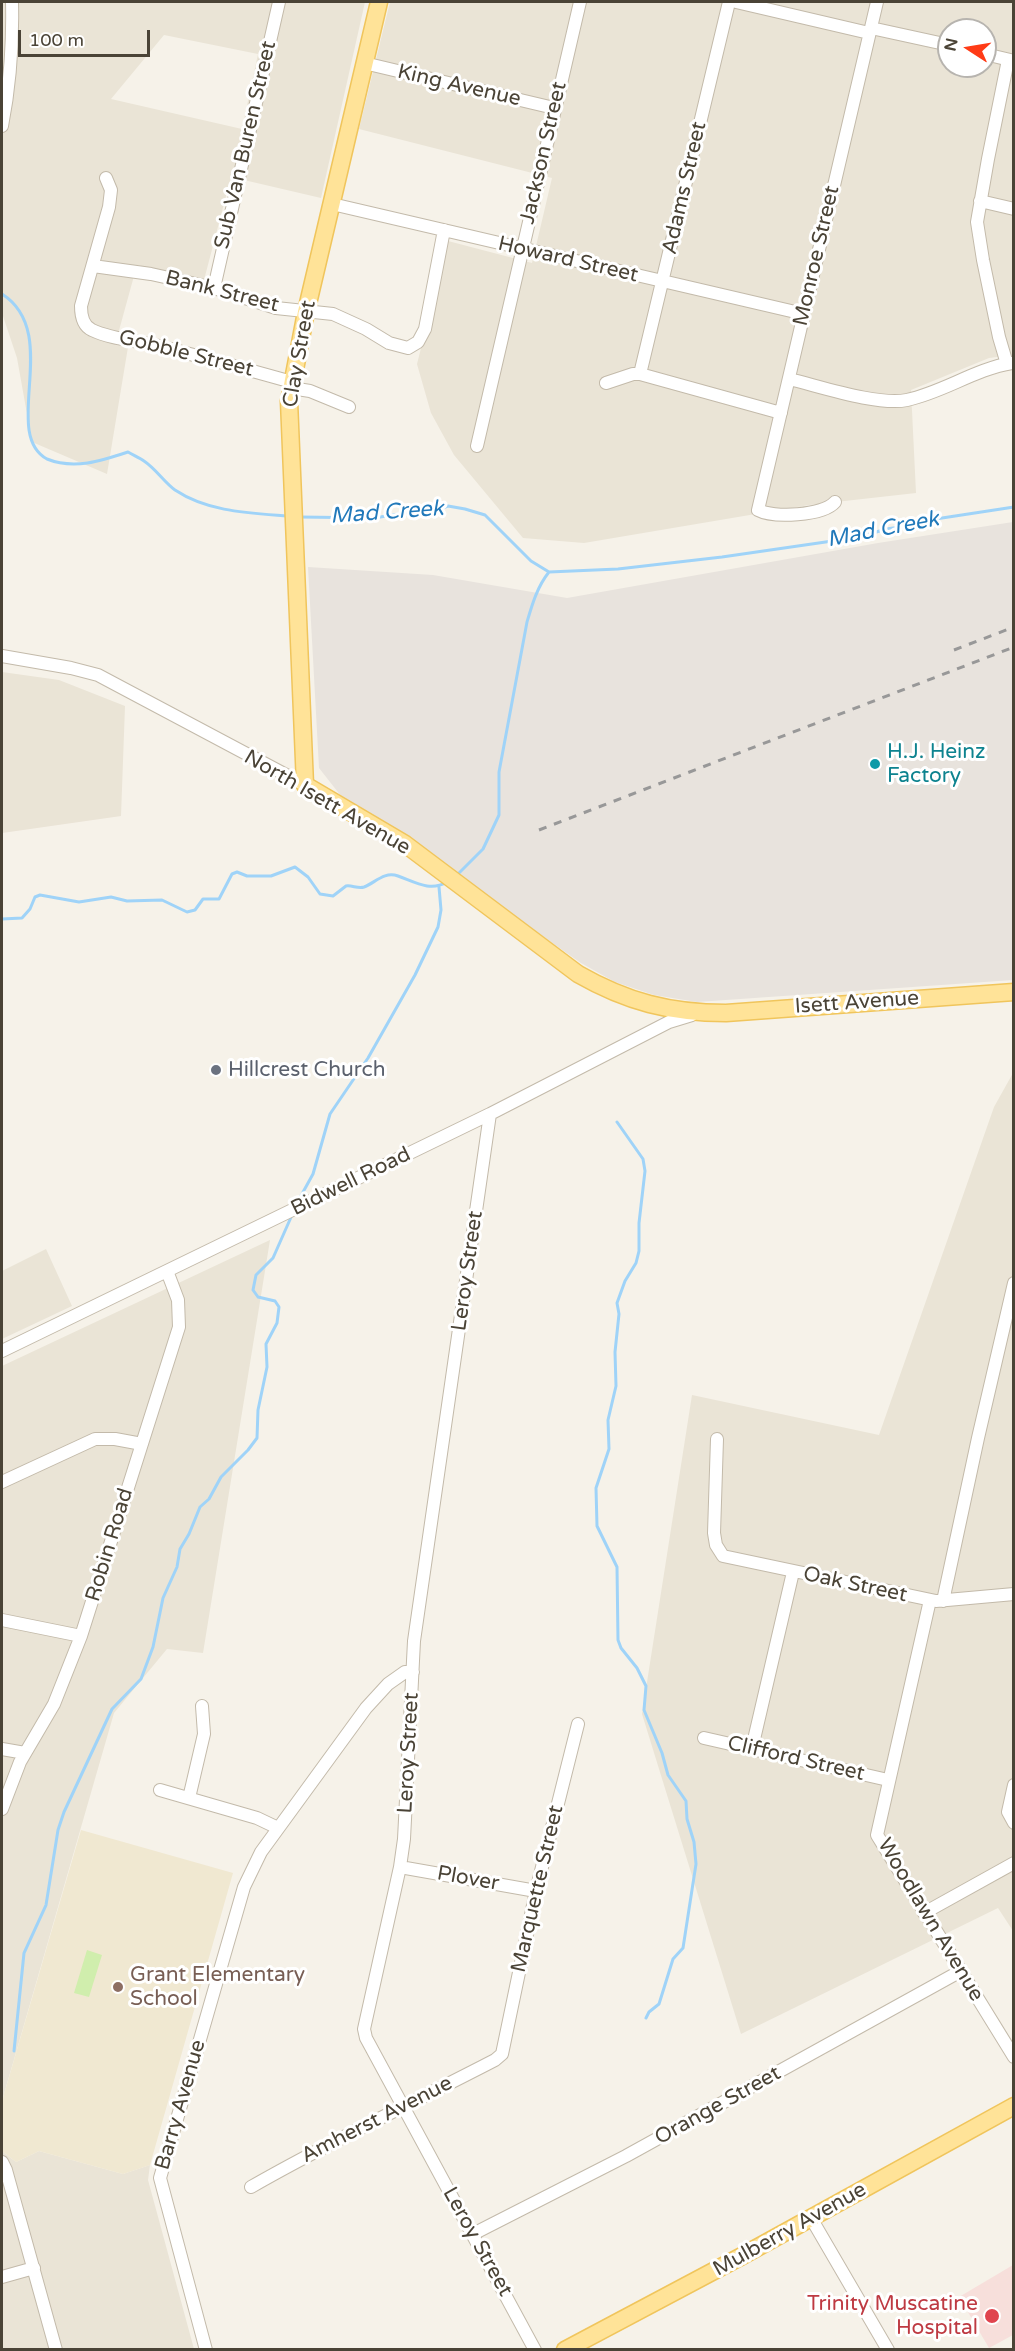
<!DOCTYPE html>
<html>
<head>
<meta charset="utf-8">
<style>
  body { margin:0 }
  #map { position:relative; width:1015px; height:2351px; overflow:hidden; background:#f6f2e9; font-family:"Varela Round",sans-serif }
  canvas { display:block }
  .frame { position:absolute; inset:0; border:3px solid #4a4336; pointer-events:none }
  .north { position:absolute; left:937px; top:18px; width:60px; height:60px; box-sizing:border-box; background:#fff; border:2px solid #b7b4af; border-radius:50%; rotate:282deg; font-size:16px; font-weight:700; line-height:24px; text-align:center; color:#4a4336 }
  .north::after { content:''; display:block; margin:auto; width:21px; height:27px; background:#ff3b16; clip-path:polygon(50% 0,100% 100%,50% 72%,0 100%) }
  .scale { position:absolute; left:18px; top:30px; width:132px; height:27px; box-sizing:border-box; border:3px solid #4a4336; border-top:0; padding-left:8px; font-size:18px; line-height:21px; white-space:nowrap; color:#4a4336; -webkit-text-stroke:4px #fff; paint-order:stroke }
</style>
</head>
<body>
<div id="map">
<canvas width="1015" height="2351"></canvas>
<div class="frame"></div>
<div class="north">N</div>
<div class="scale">100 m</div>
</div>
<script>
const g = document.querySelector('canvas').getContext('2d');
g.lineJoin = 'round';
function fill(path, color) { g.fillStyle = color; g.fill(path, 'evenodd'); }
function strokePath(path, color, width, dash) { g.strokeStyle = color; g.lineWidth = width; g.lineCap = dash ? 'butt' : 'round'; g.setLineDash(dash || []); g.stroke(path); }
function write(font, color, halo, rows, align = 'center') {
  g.font = font + ' "Varela Round",sans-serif'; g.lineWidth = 6; g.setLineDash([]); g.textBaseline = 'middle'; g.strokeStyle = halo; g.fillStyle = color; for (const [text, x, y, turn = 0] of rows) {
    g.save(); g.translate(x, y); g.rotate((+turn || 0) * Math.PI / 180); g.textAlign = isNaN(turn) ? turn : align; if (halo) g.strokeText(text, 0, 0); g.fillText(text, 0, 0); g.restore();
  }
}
const residential = new Path2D(`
  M2,2H365L321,198L231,177L204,280L137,265L115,345L128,347L107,474L32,442L17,358L2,313ZM164,35L258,54L242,129L111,99Z
  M390,2H1013V355L989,358L911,390L916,493L809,505L584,543L523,538L454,455L431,413L417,364L448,241L532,263L552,178L359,129ZM949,30H985V66H949Z
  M2,672L59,680L125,706L121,816L2,833Z
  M1013,1073V1931L998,1908L741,2034L642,1714L692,1395L879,1435L994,1107Z
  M270,1240L203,1653L167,1649L114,1713L2,2101V1366Z
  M46,1249L72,1306L2,1339V1271Z
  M2,2151L16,2162L39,2151L123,2174L150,2165L148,2180L194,2349H2Z`);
const industrial = new Path2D(`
  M1013,522V980L697,1002L654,995L615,982L581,963L341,796L319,768L308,567L433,575L567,598L878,543Z`);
const education = new Path2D(`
  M81,1830L233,1873L150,2165L123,2174L39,2151L16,2162L2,2151V2101Z`);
const medical = new Path2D(`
  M1013,2265V2335L989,2348L959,2297Z`);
const green = new Path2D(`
  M87,1950L102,1955L89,1997L74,1993Z`);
const stream = new Path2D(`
  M2,294C63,333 0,433 47,459C74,470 101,461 128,452C133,455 140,458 144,461C156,469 164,482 175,490C208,512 249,513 288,516
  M300,517L374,518L430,509H440L448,506L465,509L485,515L531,561L549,572
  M549,572L618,569L722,557L860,537L886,529L923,524L929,520L1014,507
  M457,875L483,849L499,815V772L527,622C532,605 537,587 549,572
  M2,919L22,918L30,909L35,897L40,895L79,902L111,897L127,901L162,900L187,912L195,910L203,899H219L232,874L237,872L247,876H271L295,867L308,877L320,894L333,896L346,886C352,885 358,889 364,887C375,883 384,871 398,876C415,882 430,892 447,882
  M617,1122L643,1159L645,1171L639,1223V1251L636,1263L625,1281L617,1303L619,1314L615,1352L616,1386L608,1420L609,1449L596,1488L597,1526L617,1567L618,1640L621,1648L637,1668L646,1686L644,1710L662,1753L668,1775L686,1801L687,1819L694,1842L696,1864L683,1948L673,1959L659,2004L649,2012L646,2018
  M297,1203L313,1174L330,1114L368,1058L415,975L438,927L441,910L439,887
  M14,2051L24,1953L46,1905L58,1830L64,1812L112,1709L141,1679L153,1647L163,1598L177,1567L180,1549L189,1534L200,1507L209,1499L221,1477L248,1450L257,1438L258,1410L267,1367L266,1344L277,1323L279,1307L275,1301L258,1297L253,1290L256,1275L273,1258L292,1215`);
const minor = new Path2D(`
  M736,2L869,33
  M871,28L949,45
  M985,54L1014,61
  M364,63L554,108
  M2,126C10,85 13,43 12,2
  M106,178L111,190L109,207L81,306C81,315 83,326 92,330C113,340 141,341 163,347C206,358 249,370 292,382
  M980,201L1014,209
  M332,204L804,314
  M93,266L151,274L214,288L276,308L333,314L366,329L389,343L408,348L418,342L425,329L444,230
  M214,288L279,2
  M1007,364L999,337L983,260L977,222L988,159L1008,60
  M640,374L729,2
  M789,379C819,386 878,406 907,400C944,392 975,369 1012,363
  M606,383L633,374H640L781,413
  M291,388L310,391L349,407
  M477,446L580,2
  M835,502C823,516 773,518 758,510L877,2
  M2,656L71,668L98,675L305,785
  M490,1114L414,1641L404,1839L400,1867L364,2029L366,2038L535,2350
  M2,1351L490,1114L669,1022L692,1015
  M717,1439L714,1533L716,1545L723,1556L936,1601L1014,1594
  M2,1482L95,1439H115L142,1444
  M930,1600L877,1835L1014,2057
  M943,1601L978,1438L1014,1283
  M2,1620L81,1636
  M704,1738L888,1780
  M752,1748L793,1572
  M2,1749L25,1753
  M1014,1785L1008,1812L1014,1823
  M160,1790L257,1818L278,1828
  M189,1798L204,1734L202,1706
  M2,1809L20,1762L54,1704L81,1636L179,1327L178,1300L167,1271
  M400,1867L536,1891
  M924,1913L1014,1863
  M2,2162L6,2170L56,2350
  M251,2187C331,2141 414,2102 495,2060L502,2054L536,1891L578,1724
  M811,2218L888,2350
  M473,2234L626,2156L959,1972
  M2,2277L34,2268
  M206,2350L160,2178L244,1887L261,1852L366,1708L388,1684L405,1672H413`);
const major = new Path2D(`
  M379,2L306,312L289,401L305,785L405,844L578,974C627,1002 670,1013 726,1013L1014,992
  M565,2350L742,2256L1014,2106`);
const rail = new Path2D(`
  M954,650L1014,627
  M539,830L1014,647`);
const markers = [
  [875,764,6,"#0f9aa8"],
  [216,1070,6,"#6b7280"],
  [118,1987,6,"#8d6e63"],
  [992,2316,8,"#e0444e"]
];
const streetNames = [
  ["King Avenue",459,86,13],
  ["Sub Van Buren Street",246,145,-77],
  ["Jackson Street",544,153,-77],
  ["Adams Street",685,188,-77],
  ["Monroe Street",817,256,-77],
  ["Howard Street",568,260,13],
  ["Bank Street",222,292,14],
  ["Gobble Street",186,354,14],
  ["Clay Street",300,354,-80],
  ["North Isett Avenue",327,803,30],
  ["Isett Avenue",857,1003,-4],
  ["Bidwell Road",351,1182,-26],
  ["Leroy Street",468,1271,-82],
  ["Robin Road",110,1545,-73],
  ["Oak Street",855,1585,12],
  ["Leroy Street",409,1753,-87],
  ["Clifford Street",796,1759,13],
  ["Plover",468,1879,10],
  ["Marquette Street",538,1889,-77],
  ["Woodlawn Avenue",930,1920,59],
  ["Barry Avenue",181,2105,-74],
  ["Orange Street",718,2106,-29],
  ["Amherst Avenue",377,2120,-27],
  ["Mulberry Avenue",790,2230,-29],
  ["Leroy Street",477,2242,61]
];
const cultureNames = [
  ["H.J. Heinz",887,752],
  ["Factory",887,776]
];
const worshipNames = [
  ["Hillcrest Church",228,1070]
];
const educationNames = [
  ["Grant Elementary",130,1975],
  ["School",130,1999]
];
const healthNames = [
  ["Trinity Muscatine",978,2304],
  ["Hospital",978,2328]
];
const waterNames = [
  ["Mad Creek",387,513,-4],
  ["Mad Creek",883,530,-11]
];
fill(residential, '#eae4d6');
fill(industrial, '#e8e3dd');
fill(education, '#f0e8d1');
fill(medical, '#f7dfdb');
fill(green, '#d0eead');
strokePath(stream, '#9fd3f8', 3);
strokePath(minor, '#c3baaa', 14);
strokePath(major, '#f0c55c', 19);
strokePath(minor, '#fff', 12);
strokePath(major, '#ffe398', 16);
strokePath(rail, '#989898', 3, [8, 8]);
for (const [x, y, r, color] of markers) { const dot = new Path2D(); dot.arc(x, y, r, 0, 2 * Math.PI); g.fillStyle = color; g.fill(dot); strokePath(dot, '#fff', 2); }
write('21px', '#4a4336', '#fff', streetNames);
write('21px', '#0d838f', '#fff', cultureNames, 'left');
write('21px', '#5b616d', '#fff', worshipNames, 'left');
write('21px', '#785e54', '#fff', educationNames, 'left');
write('21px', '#be3a42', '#fff', healthNames, 'right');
write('italic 22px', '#2179ba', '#fff', waterNames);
</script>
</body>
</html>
